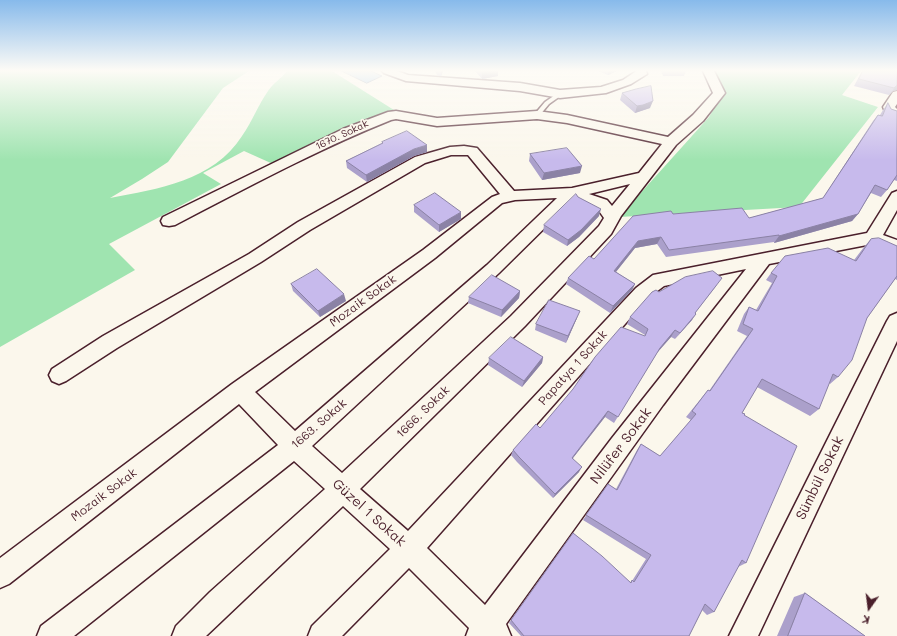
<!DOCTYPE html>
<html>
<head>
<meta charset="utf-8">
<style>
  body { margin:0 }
  #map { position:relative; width:897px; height:636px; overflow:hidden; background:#fbf7ec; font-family:Mali,sans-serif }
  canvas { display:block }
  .north { position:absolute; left:849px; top:588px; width:40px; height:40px; -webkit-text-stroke:3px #fbf7ec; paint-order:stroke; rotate:194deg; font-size:11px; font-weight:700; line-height:16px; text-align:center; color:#4a1f2b }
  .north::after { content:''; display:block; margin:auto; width:14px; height:18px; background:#4a1f2b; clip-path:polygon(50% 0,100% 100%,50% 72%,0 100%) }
</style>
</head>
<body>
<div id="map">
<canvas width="897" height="636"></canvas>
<div class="north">K</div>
</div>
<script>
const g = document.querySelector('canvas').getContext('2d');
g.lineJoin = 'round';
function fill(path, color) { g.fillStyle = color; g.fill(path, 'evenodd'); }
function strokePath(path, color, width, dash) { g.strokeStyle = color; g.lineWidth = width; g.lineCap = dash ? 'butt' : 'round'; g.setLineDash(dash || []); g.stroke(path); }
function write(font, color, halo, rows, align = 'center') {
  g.font = font + ' Mali,sans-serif'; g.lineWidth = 3.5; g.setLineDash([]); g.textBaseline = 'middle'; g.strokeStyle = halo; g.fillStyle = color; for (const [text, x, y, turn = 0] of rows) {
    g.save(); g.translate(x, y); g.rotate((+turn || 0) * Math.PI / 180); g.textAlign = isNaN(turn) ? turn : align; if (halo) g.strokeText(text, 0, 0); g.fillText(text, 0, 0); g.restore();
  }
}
const green = new Path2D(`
  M0,71H249L223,88L168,162L142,179L110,198C158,189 213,181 242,136C252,122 258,105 268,91C273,83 282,78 287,71H332L394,110L273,164L244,151L203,173L221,184L109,244L135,270L0,347Z
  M716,71H861L842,95L878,107L799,207L619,217L709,117L722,94Z`);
const water = new Path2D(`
  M342,71H371L382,76L367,83Z`);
const service = new Path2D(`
  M558,93L563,94L549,104L539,116H535L534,115L545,102Z`);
const minor = new Path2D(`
  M382,71H397L408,75L520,83L560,90L601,87L623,80L635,72L636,71H646L647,74L631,84L606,93L560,98L520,91L406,81L384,73Z
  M703,71H714L725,93L703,121L676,145L621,216L611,234L525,326L360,489L408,531L636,288L653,275L867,233L892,193L897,191V210L883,235L897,240V252L872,244L769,264L663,405L506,624L511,636H466L469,628L409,568L342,636H308L312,626L390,549L343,506L206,636H172L176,626L210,592L325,489L294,461L74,636H37L41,626L278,445L239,404L9,584L0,588V558L232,384L423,250L492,197L500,194L468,155H451L425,163L310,230L261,262L117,348L66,381L59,384L52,381L49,375L52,369L103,336L249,254L298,222L415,157L450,147L464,146L477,148L514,191L572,188L639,173L662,144L567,123L537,119L437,126L396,119L391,120C316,150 246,188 175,225L169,226L163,225L161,221L163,217L343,129L388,112L396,111L437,118L537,111L567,115L668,137L693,115L713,93ZM630,184L612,206L607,200L589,194ZM557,198L487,265L295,431L255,392L435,258L502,203L515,200ZM574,199L597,208L604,218L599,226L511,316L342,473L312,446L499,273ZM746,269L612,438L485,605L427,548L648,298L664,286Z
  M897,91V104L895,107L897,109V118L886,114L883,107L893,92Z
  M897,313V341L758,636H729L887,321L890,316Z`);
const wall = new Path2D(`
  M435,71H443L441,76H438Z
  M475,71H498V76L482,79Z
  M598,71H617L608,75Z
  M661,71H686L684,76H663Z
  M862,71H897V90L893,91L889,95L854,86Z
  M622,93L650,108L635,113L620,100Z
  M888,103L891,109L897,111V181L894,180L887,190L881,197L871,193L858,214L852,221L774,243V242L666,257L657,244L635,248L616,272L635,284L632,290L610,313L566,284L568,278L594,259L673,214L749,218L823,198L873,121L878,115H880L883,110Z
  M382,142L427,152L414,156L367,182L347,168L346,161L382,143Z
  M530,154L580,173L542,180L529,161Z
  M414,205L461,219L439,232L414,212Z
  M599,216L579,237L567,246L543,232L544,225Z
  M871,239L897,246V280L895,279L867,318L838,377L830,384L829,383L819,409L810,416L757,387L742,413L744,415L746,563L738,567L714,612L707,615L702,610L689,636H521L509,623L573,533L630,582L632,581L646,559L583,520L608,484L616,489L637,450L641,444L660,456L691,420L686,417L708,390L709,391L747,336L737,331L744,314L749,307L756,310L772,283L766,280L771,273L854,260L864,247Z
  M291,284L346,301L320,317L293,291Z
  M717,285L695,313L692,320L675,339L671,337L656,354L614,423L605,417L573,458L579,472L553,498L517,462L511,455L513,450L540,428L645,336V335L627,324L630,317Z
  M520,291L519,298L501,317L468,303L469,297Z
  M577,318L566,343L535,330L536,324Z
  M543,357L542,363L522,387L488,365L489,358Z
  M805,593L865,636H777L794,597Z`);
const shadedWall = new Path2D(`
  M441,71H443L441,76Z
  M492,71H498V76L482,79V72Z
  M609,71H617L608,75Z
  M897,85V90L893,91L889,95Z
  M653,101L650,108L635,113L637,106Z
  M427,145V152L414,156L367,182L366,175L414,149Z
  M582,166L580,173L542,180L544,173Z
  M601,209L599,216L579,237L567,246L568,240Z
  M461,212V219L439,232V225Z
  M858,214L852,221L774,243L779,236Z
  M661,237L657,244L635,248L611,278L614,271L638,241Z
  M635,284L632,290L610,313L613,306Z
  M520,291L519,298L501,317L502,310Z
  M344,294L346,301L320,317L318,311Z
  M580,311L577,318L566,343L568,336Z
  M696,314L692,320L675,339L680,333Z
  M675,330L671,337L656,354L614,423L660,348Z
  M543,357L542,363L522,387L524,381Z
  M608,411L605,417L569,463L572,458Z
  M582,467L579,472L553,498L555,494Z`);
const building = new Path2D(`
  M481,71H492L482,72Z
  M863,71H897V85L894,88L859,79Z
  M651,86L653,101L643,105L637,106L622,93L636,89Z
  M888,103L891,109L897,111V175L887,190L875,185L858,214L779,236V235L669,250L661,237L638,241L614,271L635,284L613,306L568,278L589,256L594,259L633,216L671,211L673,214L742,208L749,218L823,198L878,115L882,116Z
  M407,131L427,145L414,149L366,175L346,161L383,143L382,142Z
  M567,148L582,166L544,173L530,154Z
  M435,193L461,212L439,225L414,205Z
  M576,194L578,197L601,209L581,230L568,240L544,225Z
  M879,238L897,246V276L867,318L852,360L838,377L833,374L819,409L762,379L742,413L745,414L744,415L797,446L746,563L742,560L714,612L705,604L689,636H524L511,620L573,533L602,556L631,583L632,580L634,582L651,555L586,515L608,484L617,490L641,444L660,456L696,414L692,411L708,390L710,391L753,329L743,324L749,307L758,311L777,276L771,273L785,256L828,248L856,261L871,239Z
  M317,269L344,294L318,311L291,284Z
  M713,271L722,278L695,313L696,314L680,333L675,330L660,348L618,417L608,411L572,458L582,467L555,494L519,457L513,450L536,424L540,428L573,389L595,357L621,327L645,336L648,329L630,317L652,292L656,290L659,292L685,277Z
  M492,275L520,291L502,310L469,297Z
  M549,300L580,311L568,336L536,324Z
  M511,337L543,357L524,381L489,358Z
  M805,593L865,636H788Z`);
const farStreetnames = [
  ["1670. Sokak",342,135,-25]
];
const streetNames = [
  ["Mozaik Sokak",363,301,-36],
  ["Papatya 1 Sokak",573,368,-48],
  ["1666. Sokak",423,412,-44],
  ["1663. Sokak",319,424,-41],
  ["Mozaik Sokak",104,495,-37]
];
const nearStreetnames = [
  ["Nilüfer Sokak",621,446,-53],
  ["Sümbül Sokak",820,478,-64],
  ["Güzel 1 Sokak",369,513,42]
];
fill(green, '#9fe4b0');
fill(water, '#95c4f0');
strokePath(water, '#7782a1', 1);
strokePath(service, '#4a1f2b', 3);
strokePath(minor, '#4a1f2b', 3);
fill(service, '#fbf7ec');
fill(minor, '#fbf7ec');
fill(wall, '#aba0cb');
fill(shadedWall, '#8b82a5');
fill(building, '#c7baec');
strokePath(building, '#8b82a5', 1);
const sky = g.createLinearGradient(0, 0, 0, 160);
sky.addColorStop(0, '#87baeb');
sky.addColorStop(0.44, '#fdfbf6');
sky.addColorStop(1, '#fdfbf600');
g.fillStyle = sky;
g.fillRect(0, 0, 897, 160);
write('10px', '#4a1f2b', '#fbf7ec', farStreetnames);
write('12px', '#4a1f2b', '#fbf7ec', streetNames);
write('14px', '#4a1f2b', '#fbf7ec', nearStreetnames);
</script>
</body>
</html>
